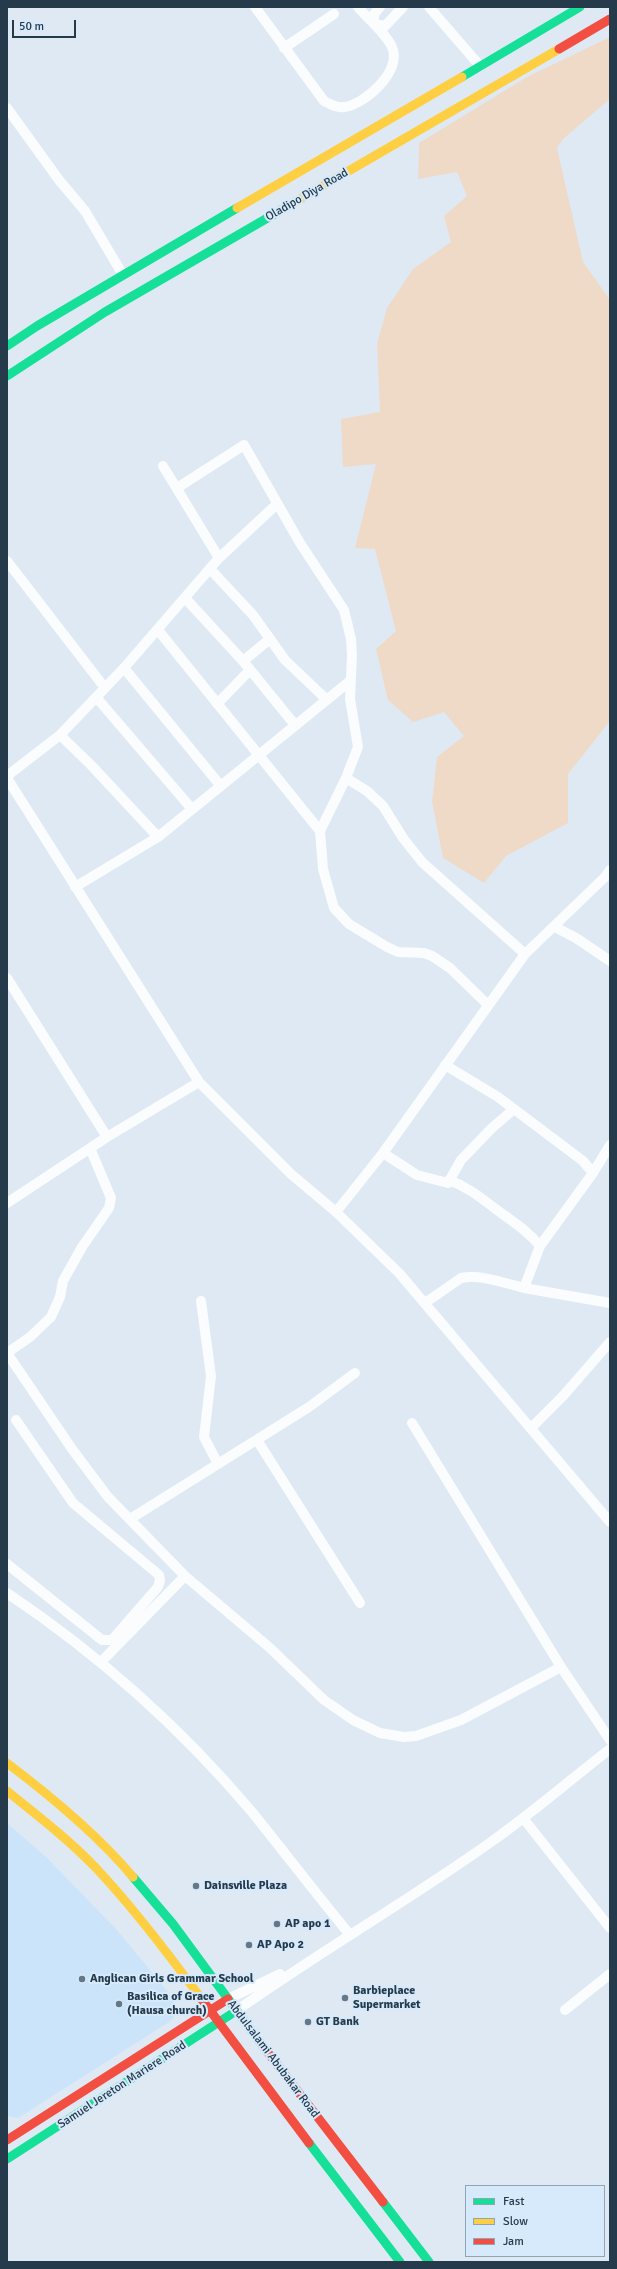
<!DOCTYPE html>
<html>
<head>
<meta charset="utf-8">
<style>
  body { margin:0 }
  #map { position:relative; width:617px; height:2269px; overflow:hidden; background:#dee9f4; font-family:Signika,sans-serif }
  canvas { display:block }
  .frame { position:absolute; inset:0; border:8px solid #253a4b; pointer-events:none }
  .legend { position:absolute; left:465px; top:2185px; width:140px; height:72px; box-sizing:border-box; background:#d6eafc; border:1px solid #8fa4b5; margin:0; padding:5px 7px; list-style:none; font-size:12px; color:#253a4b }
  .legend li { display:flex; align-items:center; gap:8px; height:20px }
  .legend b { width:20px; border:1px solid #8fa4b5 }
  .scale { position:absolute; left:12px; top:20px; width:64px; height:18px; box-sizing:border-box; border:2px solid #253a4b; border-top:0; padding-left:5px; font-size:12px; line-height:14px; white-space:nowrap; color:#253a4b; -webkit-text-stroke:3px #d6eafc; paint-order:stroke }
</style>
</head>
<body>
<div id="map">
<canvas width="617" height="2269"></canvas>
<div class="frame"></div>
<ul class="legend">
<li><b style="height:5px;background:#16e098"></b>Fast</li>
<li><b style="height:5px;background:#ffcf43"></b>Slow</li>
<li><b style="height:5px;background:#f24e42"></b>Jam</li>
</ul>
<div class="scale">50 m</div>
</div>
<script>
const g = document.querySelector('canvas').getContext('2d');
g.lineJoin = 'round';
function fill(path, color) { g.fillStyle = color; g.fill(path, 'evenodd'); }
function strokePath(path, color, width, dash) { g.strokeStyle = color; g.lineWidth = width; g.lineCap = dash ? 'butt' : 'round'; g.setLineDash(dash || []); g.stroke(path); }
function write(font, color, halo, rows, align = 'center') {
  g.font = font + ' Signika,sans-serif'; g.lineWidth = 4; g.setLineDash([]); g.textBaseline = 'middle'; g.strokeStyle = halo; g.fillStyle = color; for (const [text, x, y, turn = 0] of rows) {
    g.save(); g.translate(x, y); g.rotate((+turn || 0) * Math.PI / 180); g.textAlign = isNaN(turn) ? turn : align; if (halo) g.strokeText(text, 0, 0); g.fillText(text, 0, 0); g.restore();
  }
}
const built = new Path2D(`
  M7,1823L46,1857L117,1930L172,1997L175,2009L173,2018L169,2022L18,2118L7,2116Z`);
const green = new Path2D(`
  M610,37V99L563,139L557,148L583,262L610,300V721L568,774V823L506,856L484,883L443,858L432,802L437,757L464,736L444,712L413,722L388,700L376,649L396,631L375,549L355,548L376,464L343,467L341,419L380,412L377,344L387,308L413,269L451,242L444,216L467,196L457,172L418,179L419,143L527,77Z`);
const street = new Path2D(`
  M255,7L324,101C330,104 336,108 344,107C364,105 403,71 392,47C385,32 368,19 358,7
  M380,7L374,14V24L385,26L403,7
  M429,7L480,66
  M284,48L334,14
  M7,108L59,180L85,211L123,275
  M163,466L219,558
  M177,488L244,445L300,543L344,610L351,639L352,655L350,699L358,747L346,778L320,831L323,869L334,908L349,924L387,947L398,952L424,953L432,956L450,968L488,1005
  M7,561L105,688
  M210,569L253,615L285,660L326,699
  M185,598L243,661L295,725
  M158,630L320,831
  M243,661L270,639
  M124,668L220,785
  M96,697L191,808
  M217,704L250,670
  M60,735L91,765L158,837
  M7,776L60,735L124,668L219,558L277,504
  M7,778L199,1082L291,1174L336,1212L399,1273L610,1522
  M346,778L367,791L383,806L403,838L422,862L525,954
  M75,887L158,837L350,681
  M555,927L576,938L610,961
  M7,978L107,1137
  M445,1065L498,1097L583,1161L593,1173
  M383,1153L417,1175L448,1183L461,1160L492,1128L514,1109
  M449,1180C468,1187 481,1198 497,1210C512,1221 528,1231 540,1246
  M7,1203L107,1137L199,1082
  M336,1212L383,1153L525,954L605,877L610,870
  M524,1288L610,1303
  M201,1301L211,1376L204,1437L218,1464
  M425,1303L461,1278C481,1274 504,1283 524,1288L540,1246L593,1173L610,1145
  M7,1353L72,1449L108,1497L185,1576L270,1648L324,1700L353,1720L380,1733L404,1737L416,1736L461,1720L561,1667
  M7,1353L30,1337L51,1317L60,1297L63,1281L82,1247L109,1208L111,1198L90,1148
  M412,1423L561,1667L610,1740
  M531,1428L563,1396L610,1342
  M257,1440L360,1603
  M130,1519L309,1407L355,1373
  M7,1564L102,1640H112L158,1587L160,1580L159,1575L73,1503L16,1420
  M7,1593C98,1654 181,1728 252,1812C285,1853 317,1895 350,1935
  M101,1662L185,1576
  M523,1818L610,1928
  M228,1999L280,1974
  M565,2010L610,1974
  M236,2011C319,1952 408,1901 491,1842C532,1813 570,1780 610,1749`);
const fast = new Path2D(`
  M462,77L580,7
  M7,346L37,326L237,208
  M7,376L105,312L283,209
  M133,1877L173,1924L262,2045
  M309,2143L400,2262
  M7,2159L236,2011
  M383,2202L429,2262`);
const slow = new Path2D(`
  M237,208L462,77
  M283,209L559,49
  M7,1763C52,1797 97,1834 133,1877
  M7,1791C37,1815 68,1839 95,1867C133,1907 167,1952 200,1997`);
const jam = new Path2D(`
  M559,49L610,19
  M200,1997L309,2143
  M262,2045L383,2202
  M7,2140L228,1999`);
const markers = [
  [196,1886,4,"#667786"],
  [277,1924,4,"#667786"],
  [249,1945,4,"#667786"],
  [82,1979,4,"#667786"],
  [345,1998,4,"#667786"],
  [119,2004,4,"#667786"],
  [308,2022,4,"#667786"]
];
const streetNames = [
  ["Oladipo Diya Road",307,195,-30],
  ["Abdulsalami Abubakar Road",273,2059,53],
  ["Samuel Jereton Mariere Road",122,2085,-33]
];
const poiNames = [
  ["Dainsville Plaza",204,1886],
  ["AP apo 1",285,1924],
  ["AP Apo 2",257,1945],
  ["Anglican Girls Grammar School",90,1979],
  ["Barbieplace",353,1991],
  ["Supermarket",353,2005],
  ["Basilica of Grace",127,1997],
  ["(Hausa church)",127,2011],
  ["GT Bank",316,2022]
];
fill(built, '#cce4f9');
fill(green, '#efdac8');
strokePath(street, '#fafcfd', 10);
strokePath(fast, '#16e098', 9);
strokePath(slow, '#ffcf43', 9);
strokePath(jam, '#f24e42', 9);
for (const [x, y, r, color] of markers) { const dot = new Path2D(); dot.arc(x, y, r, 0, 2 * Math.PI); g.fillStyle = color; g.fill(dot); strokePath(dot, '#d6eafc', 1.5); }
write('12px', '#253a4b', '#d6eafc', streetNames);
write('bold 12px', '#253a4b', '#d6eafc', poiNames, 'left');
</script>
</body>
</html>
